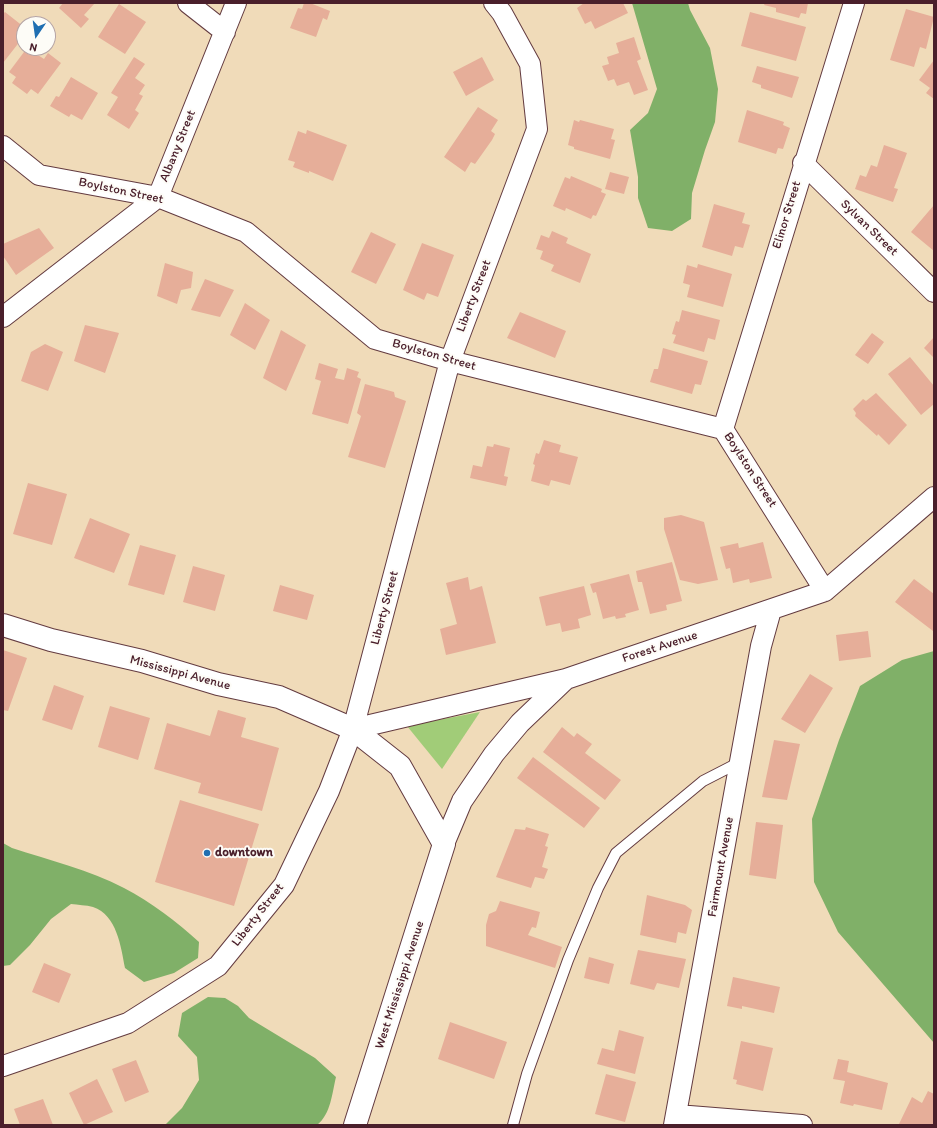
<!DOCTYPE html>
<html>
<head>
<meta charset="utf-8">
<style>
  body { margin:0 }
  #map { position:relative; width:937px; height:1128px; overflow:hidden; background:#f0dbb9; font-family:Itim,sans-serif }
  canvas { display:block }
  .frame { position:absolute; inset:0; border:4px solid #4a1f2b; pointer-events:none }
  .north { position:absolute; left:16px; top:16px; width:40px; height:40px; box-sizing:border-box; background:#fdfcf7; border:1px solid #b5a4a5; border-radius:50%; rotate:193deg; font-size:11px; font-weight:700; line-height:16px; text-align:center; color:#4a1f2b }
  .north::after { content:''; display:block; margin:auto; width:14px; height:18px; background:#1f6fb2; clip-path:polygon(50% 0,100% 100%,50% 72%,0 100%) }
</style>
</head>
<body>
<div id="map">
<canvas width="937" height="1128"></canvas>
<div class="frame"></div>
<div class="north">N</div>
</div>
<script>
const g = document.querySelector('canvas').getContext('2d');
g.lineJoin = 'round';
function fill(path, color) { g.fillStyle = color; g.fill(path, 'evenodd'); }
function strokePath(path, color, width, dash) { g.strokeStyle = color; g.lineWidth = width; g.lineCap = dash ? 'butt' : 'round'; g.setLineDash(dash || []); g.stroke(path); }
function write(font, color, halo, rows, align = 'center') {
  g.font = font + ' Itim,sans-serif'; g.lineWidth = 4; g.setLineDash([]); g.textBaseline = 'middle'; g.strokeStyle = halo; g.fillStyle = color; for (const [text, x, y, turn = 0] of rows) {
    g.save(); g.translate(x, y); g.rotate((+turn || 0) * Math.PI / 180); g.textAlign = isNaN(turn) ? turn : align; if (halo) g.strokeText(text, 0, 0); g.fillText(text, 0, 0); g.restore();
  }
}
const green = new Path2D(`
  M480,712L442,769L407,726Z`);
const forest = new Path2D(`
  M632,3H688L690,10L710,48L718,89L715,122L705,150L692,193L691,219L672,231L648,228L638,198V177L630,130L648,113L657,89Z
  M934,651V1043L838,932L814,882L812,819L839,740L860,686L902,660Z
  M3,843L12,848C49,860 89,870 124,888C151,902 177,922 199,942L198,958L174,973L144,982L125,968C121,947 117,915 93,907C86,905 78,905 71,904L51,919L30,945L10,965L3,966Z
  M208,997L225,998L238,1006L249,1018L315,1058L336,1077C332,1093 331,1114 317,1125H165L182,1108L199,1080L197,1057L178,1036L182,1013Z`);
const building = new Path2D(`
  M63,3H95L84,15L89,19L81,28L59,8Z
  M304,3H310L330,11L327,20L323,18L316,37L290,28L298,8L302,9Z
  M584,3H623L628,13L595,29L591,21L585,24L577,8Z
  M765,3H808L806,14L801,13L799,18L776,12V8L764,5Z
  M119,4L146,22L125,54L98,37Z
  M906,9L934,17L926,49L920,47L914,67L890,60Z
  M5,12L24,27V36L3,63V14Z
  M750,12L806,27L796,61L741,46Z
  M634,37L641,59L637,61L648,90L634,95L629,82L617,86L614,79L608,81L602,66L609,64L607,57L619,53L616,43Z
  M27,48L44,59L48,53L61,63L38,94L31,89L27,94L12,83L16,77L9,72Z
  M134,57L145,64L135,78L145,85L139,94L143,96L135,110L139,113L129,129L107,115L118,97L111,93Z
  M482,57L494,80L466,96L453,72Z
  M934,60V99L926,93L930,88L919,80Z
  M757,66L799,77L792,98L761,88V85L752,82Z
  M71,77L98,93L82,120L71,114L69,117L50,106L56,96L59,97Z
  M478,107L498,120L491,131L495,134L492,140L475,164L471,162L465,172L444,157Z
  M747,110L784,122L783,125L790,128L783,149L778,148L776,154L738,142Z
  M574,120L579,122L580,120L614,129L611,139L615,140L610,159L574,149V147L568,145Z
  M307,130L347,145L333,181L309,171V173L293,167L295,162L288,160L298,131L306,134Z
  M884,145L907,153L894,188L898,189L893,202L855,189L860,175L866,177L871,165L877,167Z
  M610,172L629,177L624,194L605,189Z
  M571,176L602,189L601,192L606,194L596,216L593,215L591,219L566,208L565,211L553,206L565,177L570,179Z
  M714,204L745,213L742,223L750,225L743,248L735,246L732,256L702,247Z
  M934,205V251L911,232Z
  M39,228L54,248L16,275L3,256V244Z
  M552,231L568,238L566,243L591,254L580,283L551,271L554,265L540,259L543,251L536,249L541,235L549,238Z
  M371,232L396,244L376,284L351,272Z
  M422,243L454,255L438,297L427,293L424,300L403,290Z
  M165,263L193,272L191,288L181,290L177,304L157,296Z
  M698,264L732,274L723,307L687,297L690,285L683,283L687,265L697,268Z
  M205,279L234,290L220,317L191,310Z
  M245,303L270,320L255,350L230,335Z
  M682,310L720,320L715,340L708,338L704,352L673,343L676,335L672,334L676,321L679,322Z
  M520,312L566,331L555,358L507,338Z
  M85,325L119,333L105,373L74,361Z
  M281,330L306,345L286,391L263,378Z
  M872,333L884,342L868,364L855,355Z
  M934,337V358L924,348Z
  M45,344L63,352L48,391L21,381L31,352Z
  M663,348L708,361L701,385L695,384L692,394L650,382L654,369H658Z
  M910,357L934,386V404L921,415L888,374Z
  M319,363L338,369L335,378L344,380L347,368L359,372L357,377L361,379L348,424L312,414L321,381L315,379Z
  M365,384L394,392L395,397L406,401L385,468L348,457L361,416L357,413Z
  M876,393L907,425L889,445L878,434L877,436L855,416L856,413L853,409L863,399L866,401Z
  M544,440L561,445L559,452L578,457L570,485L551,480L549,486L531,481L535,465L533,464L536,453L539,454Z
  M494,444L510,448L504,476L508,477L506,486L470,478L473,465L482,467L487,446L493,447Z
  M28,483L67,494L52,545L13,534Z
  M681,515L704,522L718,580L698,584L680,580L664,529V518Z
  M90,518L130,534L114,573L74,558Z
  M763,542L772,578L750,583L749,579L733,583L730,568L726,569L720,547L738,543L739,548Z
  M140,545L176,555L164,595L128,585Z
  M672,562L682,601L666,605L667,610L650,614L642,582H638L636,571Z
  M193,566L225,575L215,611L183,602Z
  M629,574L639,610L625,614L626,617L616,619L615,616L603,619L596,592L593,593L590,584Z
  M468,577L470,590L482,586L496,643L446,655L440,629L457,624L446,583Z
  M914,579L934,594L933,631L895,602Z
  M280,585L314,595L307,620L273,611Z
  M584,586L591,615L578,619L580,628L562,632L560,623L546,626L539,597Z
  M868,631L871,657L839,661L836,635Z
  M3,650L27,658L8,711L3,710Z
  M810,674L833,688L805,733L781,719Z
  M54,685L84,696L72,730L42,720Z
  M110,706L150,718L138,760L98,747Z
  M218,710L246,718L241,737L279,748L262,811L198,793L201,783L154,769L167,723L210,736Z
  M562,727L574,737L577,733L592,744L585,753L621,780L605,800L543,752Z
  M774,740L800,744L787,800L762,797Z
  M533,757L600,808L584,828L517,778Z
  M180,800L259,824L234,906L155,882Z
  M756,822L783,825L776,879L749,875Z
  M526,827L549,834L545,846L548,847L542,867L548,869L544,879L535,877L531,888L496,877L515,829L525,830Z
  M647,895L685,905L692,910L686,934L678,932L676,943L640,935Z
  M500,901L540,912L536,928L532,927L528,935L562,947L555,968L486,946V925L489,914L496,911Z
  M638,950L686,959L679,988L657,983L654,990L630,984Z
  M589,957L614,964L609,984L584,978Z
  M44,963L71,974L59,1003L32,992Z
  M733,977L780,987L774,1013L742,1006V1009L727,1006Z
  M450,1022L507,1042L494,1079L438,1059Z
  M619,1030L644,1037L635,1074L597,1064L602,1048L614,1051Z
  M741,1041L773,1048L763,1091L736,1084L737,1080L733,1079Z
  M838,1059L849,1061L847,1072L888,1083L882,1110L854,1104L853,1106L840,1103L845,1081L833,1079Z
  M136,1060L149,1092L125,1102L112,1069Z
  M606,1074L636,1082L625,1122L595,1114Z
  M97,1079L113,1112L84,1125L69,1093Z
  M928,1091L934,1094V1125L899,1124L912,1097L922,1103Z
  M43,1099L53,1125H20L14,1109Z`);
const lane = new Path2D(`
  M513,1125L527,1074L568,960L598,888L616,853L703,781L740,762`);
const street = new Path2D(`
  M188,3L225,32
  M3,146L39,175L158,197L246,232L375,339L450,361L723,429L825,591
  M803,163L934,292
  M3,317L158,197L236,3
  M723,429L854,3
  M353,729L566,679L825,591L934,497
  M444,844L462,801L494,754L520,723L566,679
  M3,1066L128,1023L218,966L284,885L329,791L353,729L450,361L537,129L530,64L502,13L494,3
  M677,1115L802,1125
  M674,1125L761,646L771,610`);
const secondary = new Path2D(`
  M3,625L51,640L142,661L218,684L279,697L353,729L400,766L444,844L355,1125`);
const markers = [
  [207,853,4,"#1f6fb2"]
];
const streetNames = [
  ["Albany Street",178,146,-68],
  ["Boylston Street",121,191,12],
  ["Elinor Street",787,215,-73],
  ["Sylvan Street",869,228,44],
  ["Liberty Street",474,296,-69],
  ["Boylston Street",434,355,16],
  ["Boylston Street",750,470,57],
  ["Liberty Street",385,608,-75],
  ["Forest Avenue",660,647,-18],
  ["Mississippi Avenue",180,673,15],
  ["Fairmount Avenue",721,867,-80],
  ["Liberty Street",258,915,-52],
  ["West Mississippi Avenue",400,985,-72]
];
const poiNames = [
  ["downtown",215,853]
];
fill(green, '#a1cc78');
fill(forest, '#80b068');
fill(building, '#e6ae99');
strokePath(lane, '#633b40', 12);
strokePath(street, '#633b40', 22);
strokePath(secondary, '#633b40', 24);
strokePath(lane, '#fff', 10);
strokePath(street, '#fff', 20);
strokePath(secondary, '#fff', 22);
for (const [x, y, r, color] of markers) { const dot = new Path2D(); dot.arc(x, y, r, 0, 2 * Math.PI); g.fillStyle = color; g.fill(dot); strokePath(dot, '#fdfcf7', 1.5); }
write('13px', '#4a1f2b', '#fdfcf7', streetNames);
write('bold 13px', '#4a1f2b', '#fdfcf7', poiNames, 'left');
</script>
</body>
</html>
